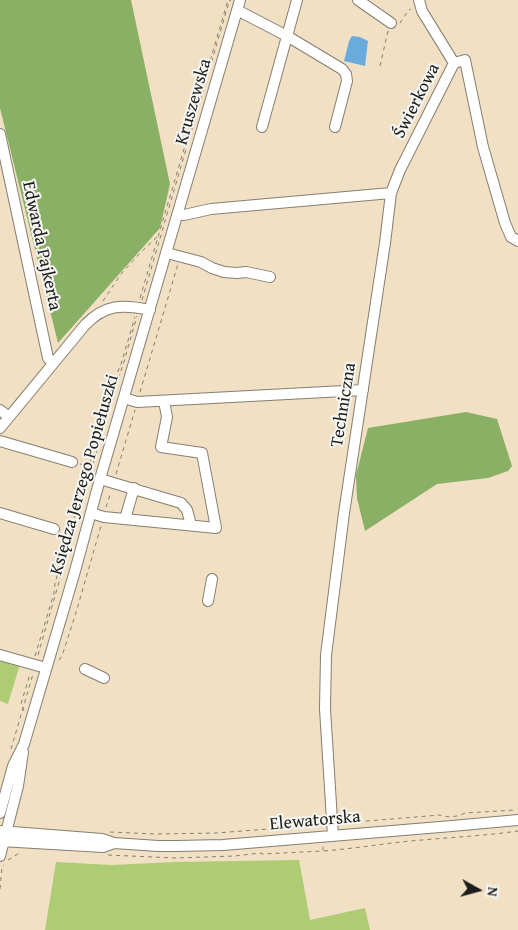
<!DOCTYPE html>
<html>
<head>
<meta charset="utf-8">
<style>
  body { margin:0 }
  #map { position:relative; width:518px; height:930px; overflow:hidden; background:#f1e0c4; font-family:"Gentium Book Plus",serif }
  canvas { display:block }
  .north { position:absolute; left:453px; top:865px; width:50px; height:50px; -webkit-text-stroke:4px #f6f6f2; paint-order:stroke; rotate:97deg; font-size:14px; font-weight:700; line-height:20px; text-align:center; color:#1c1c1c }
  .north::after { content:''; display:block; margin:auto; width:18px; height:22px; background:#1c1c1c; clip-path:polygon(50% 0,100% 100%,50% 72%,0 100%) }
</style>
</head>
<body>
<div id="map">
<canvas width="518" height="930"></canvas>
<div class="north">N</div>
</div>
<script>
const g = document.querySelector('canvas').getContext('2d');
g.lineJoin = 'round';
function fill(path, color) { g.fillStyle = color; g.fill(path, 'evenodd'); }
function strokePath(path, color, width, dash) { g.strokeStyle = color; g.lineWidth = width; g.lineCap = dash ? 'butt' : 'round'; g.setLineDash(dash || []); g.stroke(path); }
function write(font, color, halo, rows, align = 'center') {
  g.font = font + ' "Gentium Book Plus",serif'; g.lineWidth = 4; g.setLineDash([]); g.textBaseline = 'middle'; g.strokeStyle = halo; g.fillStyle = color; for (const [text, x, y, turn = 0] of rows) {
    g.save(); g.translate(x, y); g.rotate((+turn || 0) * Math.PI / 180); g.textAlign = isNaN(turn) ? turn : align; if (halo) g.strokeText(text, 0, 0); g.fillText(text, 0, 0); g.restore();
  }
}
const green = new Path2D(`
  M0,658L20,664L8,704L0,701Z
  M299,860L310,920L365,908L370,930H45L56,862L112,865L175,862Z`);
const forest = new Path2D(`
  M0,0H131L170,184L160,228L58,343L0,108Z
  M466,412L497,419L512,466L508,471L488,478L437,484L365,531L357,498L356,475L368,428Z`);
const water = new Path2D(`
  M352,36L360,37L368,41L365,66L344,61L349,41Z`);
const path = new Path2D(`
  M400,23L408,11L411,9
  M380,66L388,31
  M140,298L228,0L231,1
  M142,300L229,2
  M103,301L121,274L140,253L158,236
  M140,392L178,264
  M80,464L89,466
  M116,474L135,410
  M106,507L111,492
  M38,655L116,384L123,365L137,316
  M35,656L54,593L55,583L114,381L121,364L135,317
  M59,660L62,656L75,616L101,526
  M24,711L21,704L30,674
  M11,749L33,674
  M342,823L440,815C447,818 458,817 465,813L515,810V812
  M110,832L157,834L216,833L321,825
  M324,851C347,849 369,846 392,843C434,838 476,837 518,831
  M108,855L175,858L235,856L260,853L263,854L323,851V845
  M8,860L21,852
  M0,889L2,867L4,865`);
const minor = new Path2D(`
  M358,0L391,23
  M237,10L287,36L342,69L346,74L347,81L335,127
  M454,63L465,60L483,147L505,223L511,237L518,241
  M262,127L297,0
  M0,134L48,358L53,363
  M178,214L184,215L211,209L391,193
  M167,253L201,262L212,268L224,272L237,273L246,272L270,277
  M124,398L137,402L363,390
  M0,410L9,417
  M0,428L85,325C105,304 123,304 150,310
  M0,441L72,462
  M100,479L181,503L187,510L191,525
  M0,513L54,529
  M91,513L104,517L216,528L202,453L161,447L167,417L164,401
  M125,519L134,488
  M208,601L212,579
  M0,655L46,668
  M85,669L104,678
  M0,813L13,766L24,744L75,571L100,479L240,0
  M0,831L102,839L114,843L158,846H177L223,845L452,826L518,820
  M333,836L325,709L326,655L344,513L385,243L391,193L400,170L454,63L422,11L419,0
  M0,841L103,847L114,843
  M0,856L18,786L23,752`);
const streetNames = [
  ["Świerkowa",417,101,-63],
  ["Kruszewska",194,102,-74],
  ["Edwarda Pajkerta",41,246,78],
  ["Techniczna",344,405,-81],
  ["Księdza Jerzego Popiełuszki",85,475,-74],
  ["Elewatorska",315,821,-5]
];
fill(green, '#aecc73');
fill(forest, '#8ab065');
fill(water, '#6aabde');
strokePath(minor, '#867e70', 12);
strokePath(path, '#867e70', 1, [4, 4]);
strokePath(minor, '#fff', 10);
write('18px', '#1c1c1c', '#f6f6f2', streetNames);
</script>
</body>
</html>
